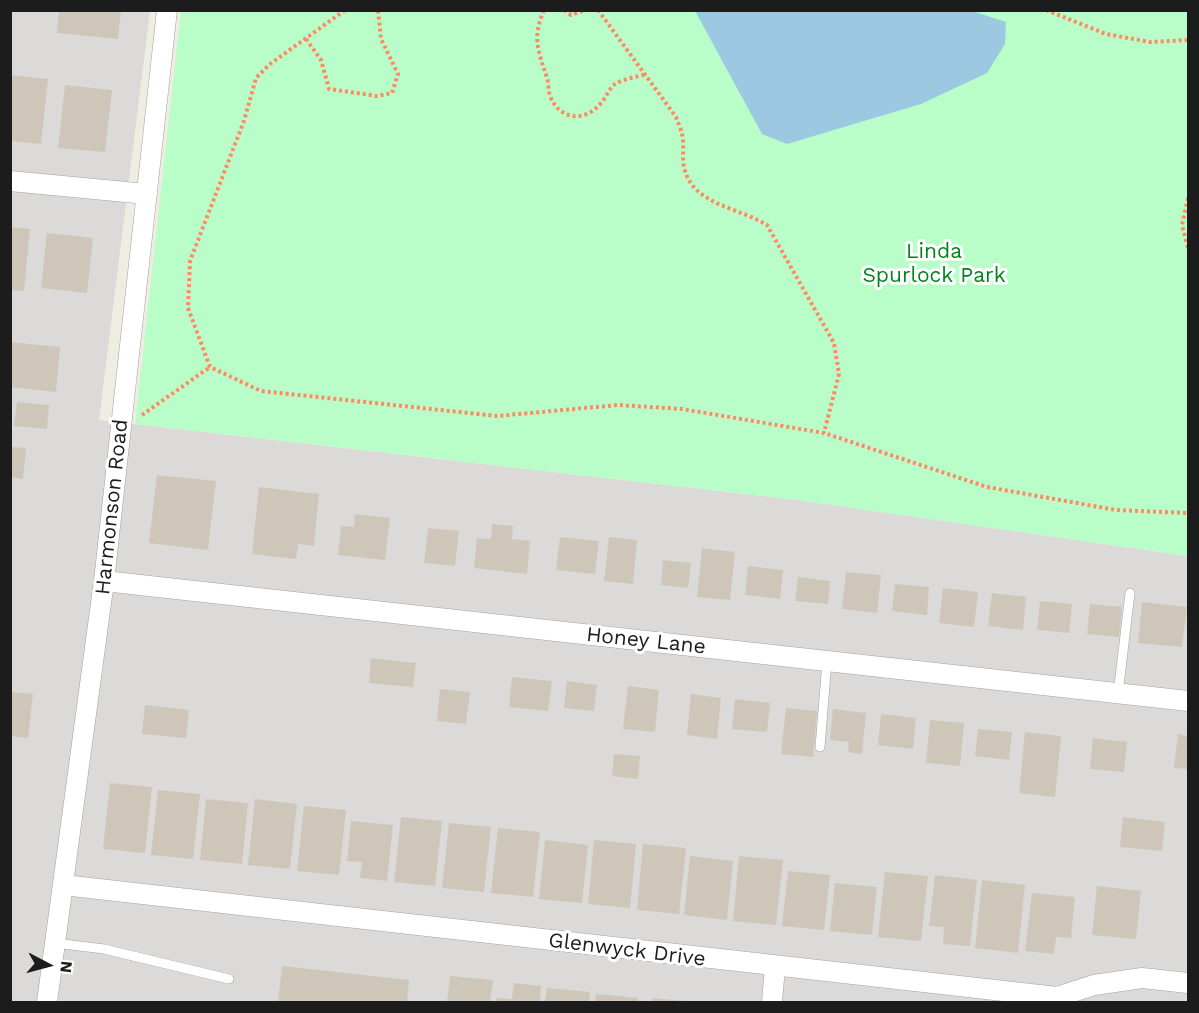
<!DOCTYPE html>
<html>
<head>
<meta charset="utf-8">
<style>
  body { margin:0 }
  #map { position:relative; width:1199px; height:1013px; overflow:hidden; background:#efece1; font-family:"Work Sans",sans-serif }
  canvas { display:block }
  .frame { position:absolute; inset:0; border:12px solid #1c1c1c; pointer-events:none }
  .north { position:absolute; left:18px; top:935px; width:60px; height:60px; -webkit-text-stroke:4px #fff; paint-order:stroke; rotate:96deg; font-size:16px; font-weight:700; line-height:24px; text-align:center; color:#1c1c1c }
  .north::after { content:''; display:block; margin:auto; width:21px; height:27px; background:#1c1c1c; clip-path:polygon(50% 0,100% 100%,50% 72%,0 100%) }
</style>
</head>
<body>
<div id="map">
<canvas width="1199" height="1013"></canvas>
<div class="frame"></div>
<div class="north">N</div>
</div>
<script>
const g = document.querySelector('canvas').getContext('2d');
g.lineJoin = 'round';
function fill(path, color) { g.fillStyle = color; g.fill(path, 'evenodd'); }
function strokePath(path, color, width, dash) { g.strokeStyle = color; g.lineWidth = width; g.lineCap = dash ? 'butt' : 'round'; g.setLineDash(dash || []); g.stroke(path); }
function write(font, color, halo, rows, align = 'center') {
  g.font = font + ' "Work Sans",sans-serif'; g.lineWidth = 6; g.setLineDash([]); g.textBaseline = 'middle'; g.strokeStyle = halo; g.fillStyle = color; for (const [text, x, y, turn = 0] of rows) {
    g.save(); g.translate(x, y); g.rotate((+turn || 0) * Math.PI / 180); g.textAlign = isNaN(turn) ? turn : align; if (halo) g.strokeText(text, 0, 0); g.fillText(text, 0, 0); g.restore();
  }
}
const residential = new Path2D(`
  M10,11H150L99,420L798,500L1188,556V1002H11Z`);
const park = new Path2D(`
  M181,11H1188V556L798,500L135,424Z`);
const water = new Path2D(`
  M695,11H972L1006,22L1005,44L987,73L921,104L787,144L762,134Z`);
const building = new Path2D(`
  M59,10H121L118,39L57,33Z
  M10,75L48,79L41,144L10,141Z
  M65,85L112,90L105,152L58,148Z
  M10,227L30,229L24,291L10,290Z
  M47,233L93,238L87,293L41,288Z
  M10,342L60,347L56,392L10,387Z
  M17,402L49,405L47,429L14,426Z
  M10,447L26,448L23,479L10,477Z
  M157,475L216,481L208,550L149,543Z
  M259,487L319,494L314,546L298,544L296,559L252,554Z
  M355,514L390,518L385,560L338,555L341,526L354,527Z
  M492,524L513,526L512,539L530,541L527,574L474,568L477,538L491,539Z
  M428,528L459,531L455,566L424,563Z
  M560,537L599,541L595,574L556,570Z
  M609,537L637,540L633,584L604,581Z
  M702,548L735,552L730,600L697,597Z
  M663,560L691,563L688,588L661,585Z
  M748,566L783,570L780,599L745,595Z
  M846,572L881,575L877,613L842,609Z
  M798,577L830,581L828,604L795,601Z
  M895,584L929,587L927,615L892,611Z
  M943,588L978,592L974,627L939,623Z
  M992,593L1026,597L1023,630L988,626Z
  M1040,601L1072,604L1069,633L1037,630Z
  M1142,602L1187,607L1182,647L1138,643Z
  M1090,604L1122,607L1119,637L1087,634Z
  M371,658L416,663L413,687L369,683Z
  M512,677L552,681L548,711L509,707Z
  M567,681L597,685L594,711L564,708Z
  M628,686L659,690L655,732L623,729Z
  M440,689L470,692L466,724L437,721Z
  M10,692L33,694L28,738L10,736Z
  M691,694L721,698L717,739L687,735Z
  M735,699L770,703L767,732L732,729Z
  M145,705L189,710L186,738L142,734Z
  M786,708L817,711L813,757L781,754Z
  M833,709L866,713L862,754L848,752L849,742L830,740Z
  M881,714L916,718L913,749L878,745Z
  M930,720L964,723L960,766L926,763Z
  M978,729L1012,732L1009,760L975,756Z
  M1025,732L1061,736L1055,797L1019,793Z
  M1178,734L1188,736V769L1174,768Z
  M1093,738L1127,742L1124,772L1090,769Z
  M614,754L640,756L638,779L612,776Z
  M110,783L152,787L145,853L103,849Z
  M158,790L200,794L193,859L151,855Z
  M206,799L248,803L242,864L200,860Z
  M255,799L297,804L290,869L248,865Z
  M304,806L346,810L339,875L297,871Z
  M401,817L442,821L435,886L394,882Z
  M1123,817L1165,822L1162,851L1120,847Z
  M351,821L393,825L387,881L360,878L362,862L347,861Z
  M449,823L491,827L484,892L442,888Z
  M498,828L540,832L533,897L491,893Z
  M545,840L588,845L582,903L539,899Z
  M594,840L636,844L630,908L588,904Z
  M643,844L686,848L679,914L637,910Z
  M690,856L733,861L727,920L684,915Z
  M739,856L783,860L776,925L733,921Z
  M788,871L830,875L824,930L782,926Z
  M885,872L928,876L921,941L878,937Z
  M935,875L977,880L970,946L943,944L944,927L929,926Z
  M982,880L1025,885L1018,953L975,948Z
  M835,883L877,887L872,935L830,931Z
  M1097,886L1141,891L1136,939L1092,935Z
  M1032,893L1075,897L1071,938L1056,937L1054,954L1025,951Z
  M282,966L409,980L407,1002H278Z
  M450,976L493,980L490,1002H447Z
  M514,983L541,986L540,1002H496L497,998L512,999Z
  M547,988L590,992L589,1002H545Z
  M596,994L638,998V1002H595Z
  M653,998L683,1001V1002H652Z`);
const path = new Path2D(`
  M345,10L270,64L256,78L244,121L190,261L188,308L210,367L261,391L497,416L618,405L682,409L824,433L987,487L1116,510L1188,513
  M544,10C532,38 538,50 547,78C549,83 548,90 550,96C560,121 586,122 601,103C606,98 609,88 615,84C623,79 637,77 646,74
  M564,10L571,15L585,10
  M598,10L676,117C678,123 681,129 682,134C685,146 681,160 685,171C695,205 740,208 767,225L834,343L839,374L824,433
  M1046,10L1106,34L1150,42L1188,40
  M306,39L321,60L329,89L377,96L392,93L398,74L381,39L378,10
  M1188,198L1182,225L1188,248
  M142,415L210,367`);
const service = new Path2D(`
  M1118,694L1130,593
  M820,747L827,661
  M55,943L104,949L229,979`);
const minor = new Path2D(`
  M10,181L147,194
  M104,581L1188,701
  M63,885L1057,997L1094,985L1142,978L1188,983
  M47,1002L104,581L167,10
  M772,1002L775,967`);
const parkNames = [
  ["Linda",934,252],
  ["Spurlock Park",934,276]
];
const streetNames = [
  ["Harmonson Road",112,507,-84],
  ["Honey Lane",646,641,6],
  ["Glenwyck Drive",627,950,7]
];
fill(residential, '#dbdad9');
fill(park, '#b9fec9');
fill(water, '#9dc8e1');
fill(building, '#cfc6ba');
strokePath(service, '#a3a3a3', 10);
strokePath(minor, '#a3a3a3', 21);
strokePath(path, '#ff8962', 4, [3, 3]);
strokePath(service, '#fff', 9);
strokePath(minor, '#fff', 20);
write('21px', '#02831f', '#fff', parkNames);
write('21px', '#1c1c1c', '#fff', streetNames);
</script>
</body>
</html>
